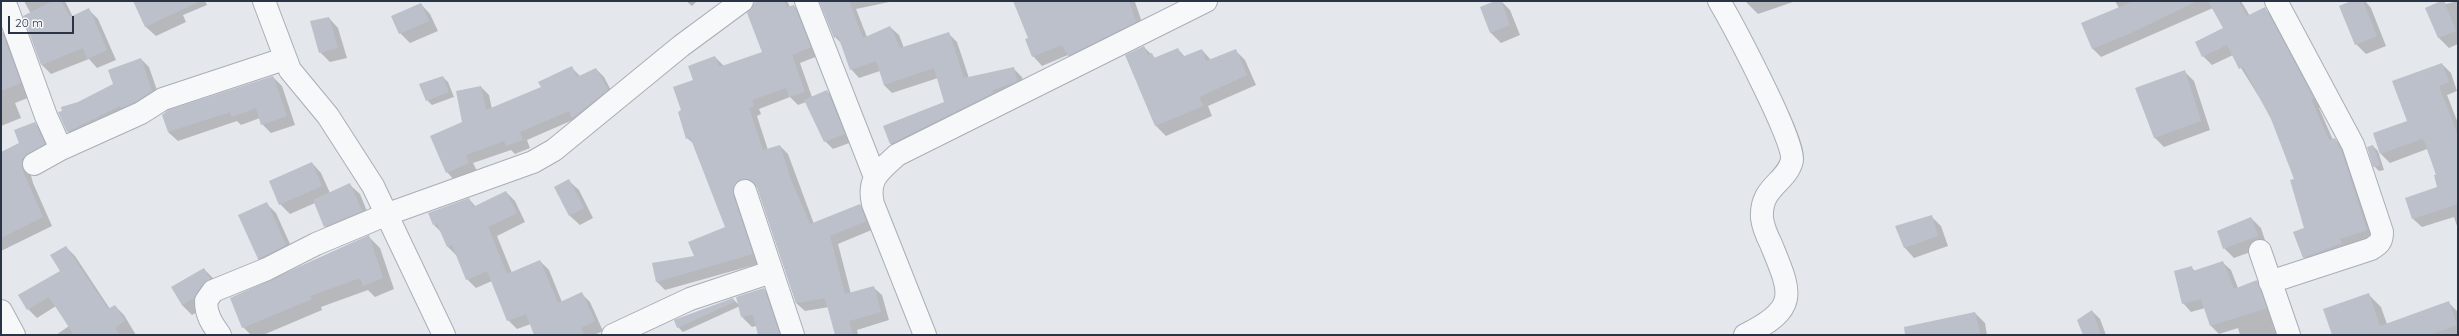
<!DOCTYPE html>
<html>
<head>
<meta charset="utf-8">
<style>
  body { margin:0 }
  #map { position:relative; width:2459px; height:336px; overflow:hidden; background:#e4e7ec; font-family:Quicksand,sans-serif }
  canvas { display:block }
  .frame { position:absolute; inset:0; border:2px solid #2b3445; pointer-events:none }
  .scale { position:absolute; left:8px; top:16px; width:66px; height:18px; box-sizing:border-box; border:2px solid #2b3445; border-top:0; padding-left:5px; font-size:12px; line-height:14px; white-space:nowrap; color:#2b3445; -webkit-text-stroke:3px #f4f6f9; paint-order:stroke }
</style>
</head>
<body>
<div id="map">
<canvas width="2459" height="336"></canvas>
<div class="frame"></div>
<div class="scale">20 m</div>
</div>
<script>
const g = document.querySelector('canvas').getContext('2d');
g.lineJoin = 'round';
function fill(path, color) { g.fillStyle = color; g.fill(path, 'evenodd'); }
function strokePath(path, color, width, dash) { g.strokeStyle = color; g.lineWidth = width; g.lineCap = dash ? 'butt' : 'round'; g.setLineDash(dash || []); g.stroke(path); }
const shadow = new Path2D(`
  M24,1H65L73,17L89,10L98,19L116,60L97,68L89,59L51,74L42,65L25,17L31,14Z
  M134,1H205L207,5L183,15L186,22L156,36L146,27Z
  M686,1H697L692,6Z
  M761,1H787L790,7L794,6L802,14L818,56L800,63L812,97L827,91L835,99L852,142L833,149L825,141L806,102L798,105L790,97L759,109L761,114L757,116L768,150L780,146L788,154L814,224L860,205L868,213L874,229L838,244L851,294L873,287L882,295L889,320L857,330L858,335H836L829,307L805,311L796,303L757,187L744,191L761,263L665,290L657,282L653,263L695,257L727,228L695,145L687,138L683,111L695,80L715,57L724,66L764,53Z
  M820,1H894L856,9L867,37L890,27L899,35L904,48L948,33L957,42L969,78L1013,68L1022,77L1025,90L900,152L891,144L885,126L945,103L938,78L892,93L884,85L880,71L859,78L851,69L843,45L835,37Z
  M1014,1H1137L1135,2L1145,31L1078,65L1068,55L1042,66L1033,56L1030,39Z
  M1498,1H1501L1510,10L1520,35L1501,43L1491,33L1481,8Z
  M1745,1H1796L1758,14Z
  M2115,1H2241L2250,16L2265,9L2274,17L2322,107L2319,108L2333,140L2335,139L2344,148L2375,239L2313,266L2304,257L2306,228L2296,180L2272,118L2233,55L2212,65L2203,56L2225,28L2213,8L2101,57L2093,49L2082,23L2119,8Z
  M2353,1H2365L2371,8L2386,46L2366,54L2356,44Z
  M2443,1L2446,4L2458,1V44L2449,48L2439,38L2426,8Z
  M421,4L430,14L438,31L410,43L400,33Z
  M329,18L338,28L347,58L330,62L320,52Z
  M1,31L14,43L33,96L15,103L21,118L1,126Z
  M1144,47L1156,59L1178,49L1185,57L1202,50L1211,60L1235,50L1245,60L1256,85L1208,106L1212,116L1166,136L1156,126Z
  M141,59L149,67L160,99L76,140L68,132L59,113L114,85Z
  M2442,64L2451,73L2457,91L2447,95L2458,123V229L2454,217L2422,227L2413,219L2439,188L2437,175L2427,149L2390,163L2381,154L2374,134L2408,122Z
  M572,68L580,76L596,69L604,77L615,98L575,119L527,140L530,148L515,154L511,150L473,163L477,171L455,181L447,172L464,123L481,87L489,95L492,109L542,88Z
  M2184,71L2194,81L2210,130L2164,147L2154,137Z
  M273,77L282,86L295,125L271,133L262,124L260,118L241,125L237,121L178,141L168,132Z
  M443,77L448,82L454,97L432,105L427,100Z
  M35,123L43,132L53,153L29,168L33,183L52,226L1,251V153L20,143Z
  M2373,146L2378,151L2384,170L2379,171L2374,166Z
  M312,163L321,173L330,193L350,185L360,194L371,221L335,236L325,226L315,203L290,214L280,204Z
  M569,181L579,190L593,218L580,225L570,216Z
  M506,192L515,201L525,222L497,236L512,273L540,261L549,270L562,302L581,293L590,302L603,331L594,335H535L531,324L517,329L508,320L492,281L476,288L467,279L457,256L448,247L442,233L434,225L469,199L476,207Z
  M266,203L276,213L295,255L268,269L258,259Z
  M1931,216L1941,226L1948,246L1914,258L1905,248L1896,227Z
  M2251,218L2261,228L2267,246L2234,258L2224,248Z
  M369,237L380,248L394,289L375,297L368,290L321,307L322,310L263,335H251L243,327Z
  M66,247L75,256L110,309L115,306L124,315L136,335H56L69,326L56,306L37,318L28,309L61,271Z
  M2222,262L2231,270L2238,288L2257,281L2265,290L2281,335H2240L2238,328L2219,334L2211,326L2205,308L2191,312L2183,303L2191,267L2196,272Z
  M204,269L214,279L204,308L192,315L182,305L172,287Z
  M764,289L774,299L786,335H759L756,326L752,327L742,317Z
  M2368,294L2381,307L2387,324L2448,302L2458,312V335H2333Z
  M733,299L740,306L683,332L678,327Z
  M2092,311L2100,319L2106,335H2084Z
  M1975,313L1985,323L1987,335H1936Z`);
const building = new Path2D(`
  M53,1H61L70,17L89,8L107,50L87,59L83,48L41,65L23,16Z
  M133,1H200L145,27Z
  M758,1H784L787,7L794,5L811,47L792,55L805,92L789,97L786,88L752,100L754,106L749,108L763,150L780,145L791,180L810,224L860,204L866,221L830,236L845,294L874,286L881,312L849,321L853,335H835L825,298L796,303L757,187L748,179L736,182L733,195L753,254L656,282L652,263L694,256L688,242L725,227L690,137L686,139L678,112L681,110L673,87L693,80L688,66L715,56L719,67L762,52L747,13L754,3Z
  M819,1H849L863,38L890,26L900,48L949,32L964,78L1014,67L1017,81L993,90V93L890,144L883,126L944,102L934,68L884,85L876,61L850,70L838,36L834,38Z
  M1013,1H1129L1136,22L1068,56L1062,45L1032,57L1025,39L1028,38Z
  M1495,1H1501L1510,25L1490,33L1480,7Z
  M2134,1H2197L2133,32L2092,49L2081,23Z
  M2208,1H2238L2247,16L2265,7L2314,98L2311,99L2329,140L2335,138L2341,150L2367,230L2340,239L2342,243L2303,258L2293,232L2304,228L2290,180L2294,179L2271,119L2243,67L2239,69L2227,45L2202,57L2195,42L2223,28Z
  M2351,1H2363L2377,36L2355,45L2339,6Z
  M2441,1H2444L2456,31L2438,38L2425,8Z
  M421,3L429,21L399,34L391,16Z
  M329,17L338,48L319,53L310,21Z
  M1,30L21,83L1,91Z
  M1144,46L1148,55L1152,53L1154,58L1178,48L1182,57L1202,49L1206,61L1236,49L1247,75L1199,97L1203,106L1155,126L1125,55Z
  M141,58L152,91L135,102L121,108L120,106L67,132L58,112L62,111L61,107L78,102L113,84L108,70Z
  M2442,63L2449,82L2439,86L2458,135V204L2412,219L2405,198L2437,187L2434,175H2436L2425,143L2422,139L2380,154L2373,133L2407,121L2392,81Z
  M572,66L577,77L596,68L608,90L572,118L569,111L520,132L523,140L506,146L504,141L466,155L469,163L446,173L430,136L462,122L456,91L481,86L486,110L541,87L538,82Z
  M2185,70L2201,121L2154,138L2135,88Z
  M273,76L287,116L261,125L256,108L232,117L230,112L168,132L162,115L168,110Z
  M443,76L449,92L426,101L419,84Z
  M827,90L845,134L824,142L804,100Z
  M35,122L45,144L21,159L24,174L43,217L1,238V152L19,143L14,130Z
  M2373,145L2380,165L2373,167L2367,147Z
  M312,162L322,186L279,205L269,181Z
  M569,179L584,208L569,216L554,187Z
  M350,183L362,211L324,227L313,200Z
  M506,191L517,213L488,227L507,274L540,260L558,303L582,292L595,321L581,328L584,335H534L526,314L507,321L487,271L466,280L452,245L447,247L437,224L433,225L428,213L469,198L473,207Z
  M267,202L286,245L258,259L238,215Z
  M1932,215L1938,236L1904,248L1895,226Z
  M2251,217L2258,236L2223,249L2217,231Z
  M369,235L383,278L363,286L360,278L310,296L312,299L242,328L230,298Z
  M66,246L108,309L115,305L125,321L115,328L120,335H74L49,297L27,310L18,295L60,271L50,255Z
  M2223,261L2234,289L2257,280L2267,308L2210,326L2201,299L2182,304L2174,271L2192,266L2193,271Z
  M204,268L210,279L203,284L194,298L182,305L171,287Z
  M764,288L780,335H758L753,314L741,317L736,297Z
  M2369,293L2380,326L2449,301L2457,325L2429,335H2332L2323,309Z
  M733,298L734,302L677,328L674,320Z
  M2092,310L2101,335H2083L2077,320Z
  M1975,312L1980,333L1970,335H1905L1904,327Z`);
const minor = new Path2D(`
  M264,1L290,70L328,116L373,186L444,335
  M806,1L875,177
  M1719,1C1732,23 1796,143 1792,160C1787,183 1760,186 1762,218C1763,226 1767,236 1771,244C1791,293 1800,308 1745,335
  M7,8L46,116L61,149
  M34,164L61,149L141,113L163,99L284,59
  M745,191L793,335
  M2260,251L2289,335
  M2270,282L2371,249C2379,244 2382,242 2382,232L2353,145L2276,1
  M1,311L14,335
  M220,335C212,324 206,315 206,301L213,291L267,269L316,244L385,215L533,162L554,150L681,46L742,1
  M613,335L690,299L771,272
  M925,335L873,204C867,178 880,171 897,155L1206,1`);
fill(shadow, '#0003');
fill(building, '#bbc0ca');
strokePath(minor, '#a9aeb7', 24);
strokePath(minor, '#f7f8fa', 22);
</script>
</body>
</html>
